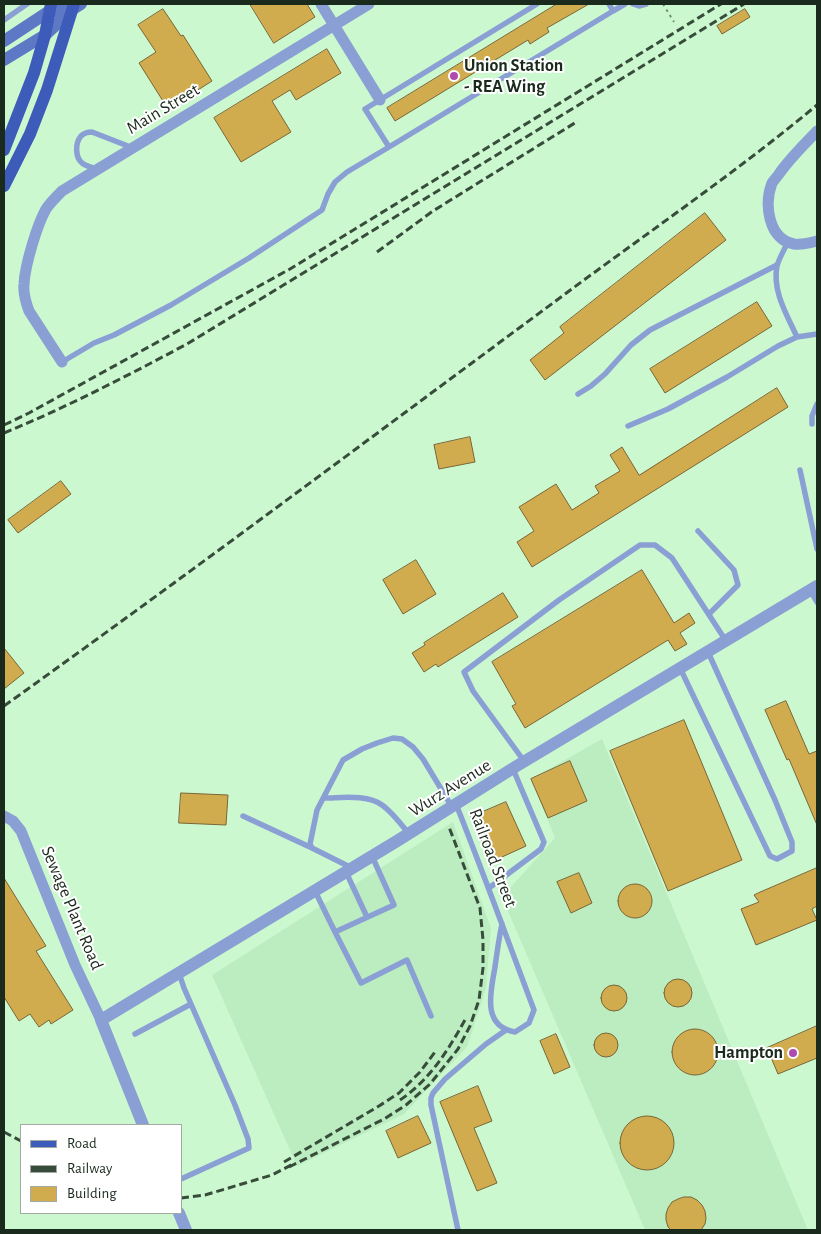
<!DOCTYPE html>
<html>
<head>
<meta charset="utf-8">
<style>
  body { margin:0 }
  #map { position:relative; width:821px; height:1234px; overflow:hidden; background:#ccf8d0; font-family:"Alegreya Sans",sans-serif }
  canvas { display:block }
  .frame { position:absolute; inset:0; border:5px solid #1a2a1c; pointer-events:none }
  .legend { position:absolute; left:20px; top:1124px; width:162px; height:90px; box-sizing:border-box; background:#fff; border:1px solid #a3aaa4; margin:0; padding:6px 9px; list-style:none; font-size:15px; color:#1a2a1c }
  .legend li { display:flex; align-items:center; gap:10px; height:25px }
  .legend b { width:25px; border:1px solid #a3aaa4 }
</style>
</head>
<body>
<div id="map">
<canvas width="821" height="1234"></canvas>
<div class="frame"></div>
<ul class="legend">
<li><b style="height:6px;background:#3d5bb9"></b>Road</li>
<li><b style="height:6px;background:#374c3a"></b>Railway</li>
<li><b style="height:14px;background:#d1ac4f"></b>Building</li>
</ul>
</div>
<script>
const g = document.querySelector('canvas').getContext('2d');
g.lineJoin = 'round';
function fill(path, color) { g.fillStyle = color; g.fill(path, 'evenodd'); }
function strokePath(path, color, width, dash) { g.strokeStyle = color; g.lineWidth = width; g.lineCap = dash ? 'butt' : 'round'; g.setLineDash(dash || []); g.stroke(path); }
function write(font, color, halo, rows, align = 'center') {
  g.font = font + ' "Alegreya Sans",sans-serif'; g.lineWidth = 4; g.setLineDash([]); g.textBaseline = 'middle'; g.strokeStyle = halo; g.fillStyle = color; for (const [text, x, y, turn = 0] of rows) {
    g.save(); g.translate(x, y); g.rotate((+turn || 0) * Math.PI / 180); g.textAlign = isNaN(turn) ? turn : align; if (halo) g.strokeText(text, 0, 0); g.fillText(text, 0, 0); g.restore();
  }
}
const built = new Path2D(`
  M602,739L808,1230H645L502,897L555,838L531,779Z
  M453,822L491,928L486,988L467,1047L404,1114L297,1166L212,975Z`);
const building = new Path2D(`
  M250,4H307L315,17L274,43Z
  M557,4H589L547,28L549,32L530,44L528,40L395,121L387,108Z
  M163,9L181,36L183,35L212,81L168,109L139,63L156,52L138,25Z
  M745,9L750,17L722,34L717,26Z
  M327,49L341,73L296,100L290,90L272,101L291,132L241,162L214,118Z
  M705,213L726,240L545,380L530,360L564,333L560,327Z
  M757,302L772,326L665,393L650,369Z
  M777,388L788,407L532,567L517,542L534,531L519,507L556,484L572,510L599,493L595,486L620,471L610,455L622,447L639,475Z
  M470,437L475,462L439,469L434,445Z
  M61,481L71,494L18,533L8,520Z
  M416,560L436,594L403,614L383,580Z
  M642,570L674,623L689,613L695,623L680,633L687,644L675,651L668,640L525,728L512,706L516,704L492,662Z
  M503,593L518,617L438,667L436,664L424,672L412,653L425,645L424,643Z
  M4,648L24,673L4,689Z
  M786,701L809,754L817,751V825L789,759L787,760L765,710Z
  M684,720L742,860L668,891L610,751Z
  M570,761L587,801L548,818L531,779Z
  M181,793L228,795L226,825L179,823Z
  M506,802L526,846L491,862L471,817Z
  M817,868V906L812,909L817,920L756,945L741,909L759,902L754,895L758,893Z
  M579,873L592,903L571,913L557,882Z
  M4,878L46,946L36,951L73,1010L51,1024L49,1020L39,1027L30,1014L19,1021L4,997Z
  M618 901a17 17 0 1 1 34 0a17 17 0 1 1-34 0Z
  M664 993a14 14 0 1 1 28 0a14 14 0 1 1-28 0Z
  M601 998a13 13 0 1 1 26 0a13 13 0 1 1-26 0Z
  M817,1026V1058L778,1074L767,1048Z
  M672 1052a23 23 0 1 1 46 0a23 23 0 1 1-46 0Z
  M594 1045a12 12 0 1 1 24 0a12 12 0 1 1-24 0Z
  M556,1034L570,1067L554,1074L540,1041Z
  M478,1086L492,1121L474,1128L497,1183L477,1191L440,1102Z
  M418,1116L431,1143L398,1158L386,1131Z
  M620 1143a27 27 0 1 1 54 0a27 27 0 1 1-54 0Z
  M684,1197H691L697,1200L702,1205L705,1211L706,1218L705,1224L701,1230H671L668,1227L666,1220V1214L668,1208L672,1202L678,1199Z`);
const path = new Path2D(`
  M663,4L674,22`);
const service = new Path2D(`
  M537,4L365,109L389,147L613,11
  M609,4L613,11L625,4
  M633,4L639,6L646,4
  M4,20L27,4
  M98,169C93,168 86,166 82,163C75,157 75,143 81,136C84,133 88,132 92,132L133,148
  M788,241C785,249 779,258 777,266C772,291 787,315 797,337
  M62,362L94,343L114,335L171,305L249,258L322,210L328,194L335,182L347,172L389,147
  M578,394L591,386L605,374L631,345L650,330L777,265
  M812,424V416L817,404
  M628,426L668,409L727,377L778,346L797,337L817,334
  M800,470L817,549
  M698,531L734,570L738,585L709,614
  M810,590L817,602
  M680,668L770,856L777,859L792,851V842L775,800L708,652
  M524,761L473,691L464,672L559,600L640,545H655L672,558L726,641
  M324,798C341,798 367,794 382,805C392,812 401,824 409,834
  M456,804C483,872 508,941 534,1010L529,1023L515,1032C481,1026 491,991 495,967C497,952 499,938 502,924
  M243,816L312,848
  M352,868L312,848L310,844L317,810L343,760L362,749L377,743L393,738L402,739L413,747L423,759L452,807
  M346,872L367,917
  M489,888L541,849L544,842L513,769
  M315,891L335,932L394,905L372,856
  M335,932L361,983L407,960L431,1016
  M179,973L184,988L235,1105L248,1139L249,1148L181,1179
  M135,1034L191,1004
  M458,1230L431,1105V1098L433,1093L445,1079L486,1044L506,1030`);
const minor = new Path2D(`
  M321,4L380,100
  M817,131C804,145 790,158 779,174C777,177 774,180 772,183C764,204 768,239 794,244C802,245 810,243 817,241
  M62,362L29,311C26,303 23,293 24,284C25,265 37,225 46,209C50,203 56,197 62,191L369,4
  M4,816L13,821L21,831L75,965L101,1020`);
const tertiary = new Path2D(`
  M143,1125L101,1020L397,841L515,767L817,586
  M179,1213L186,1230`);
const secondary = new Path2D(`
  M4,41L48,12L73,9
  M4,60L45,35L73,9L81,4`);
const primary = new Path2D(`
  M4,150L34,73L45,35L51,4
  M4,186L30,134L47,90L74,4`);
const rail = new Path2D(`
  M377,252L433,211L578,121
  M4,425L29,413L290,269L721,4
  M4,433C67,407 127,376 187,344L744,4
  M4,706C190,573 373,436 557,300C644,235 734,174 817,105
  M400,1100C430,1080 449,1049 466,1018
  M4,1132L21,1141
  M284,1162L379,1106L399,1093L420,1072L435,1052
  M289,1167L384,1119L406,1105L430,1084L458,1049L470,1026L479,1000L483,968V940L480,908L449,827
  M181,1198L205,1195L272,1175L295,1163`);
const markers = [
  [454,76,5,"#af4aaf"],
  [793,1053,5,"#af4aaf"]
];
const poiNames = [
  ["Union Station",464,66],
  ["- REA Wing",464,87],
  ["Hampton",783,1053,"right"]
];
const streetNames = [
  ["Main Street",163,109,-31],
  ["Wurz Avenue",450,788,-32],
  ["Railroad Street",493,858,69],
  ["Sewage Plant Road",72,908,67]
];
fill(built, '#bbedc0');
fill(building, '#d1ac4f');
strokePath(building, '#796535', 1);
strokePath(path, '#718f74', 2, [2.5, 4]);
strokePath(service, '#8a9fd3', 5.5);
strokePath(minor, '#8a9fd3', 11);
strokePath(tertiary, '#8a9fd3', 12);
strokePath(secondary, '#5d78c5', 12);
strokePath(primary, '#3d5bb9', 12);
strokePath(rail, '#374c3a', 3, [8, 4]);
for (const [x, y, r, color] of markers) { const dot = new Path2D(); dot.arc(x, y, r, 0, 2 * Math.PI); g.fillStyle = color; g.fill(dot); strokePath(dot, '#fff', 2); }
write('bold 18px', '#1a2a1c', '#fff', poiNames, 'left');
write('18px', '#1a2a1c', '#fff', streetNames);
</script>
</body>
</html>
